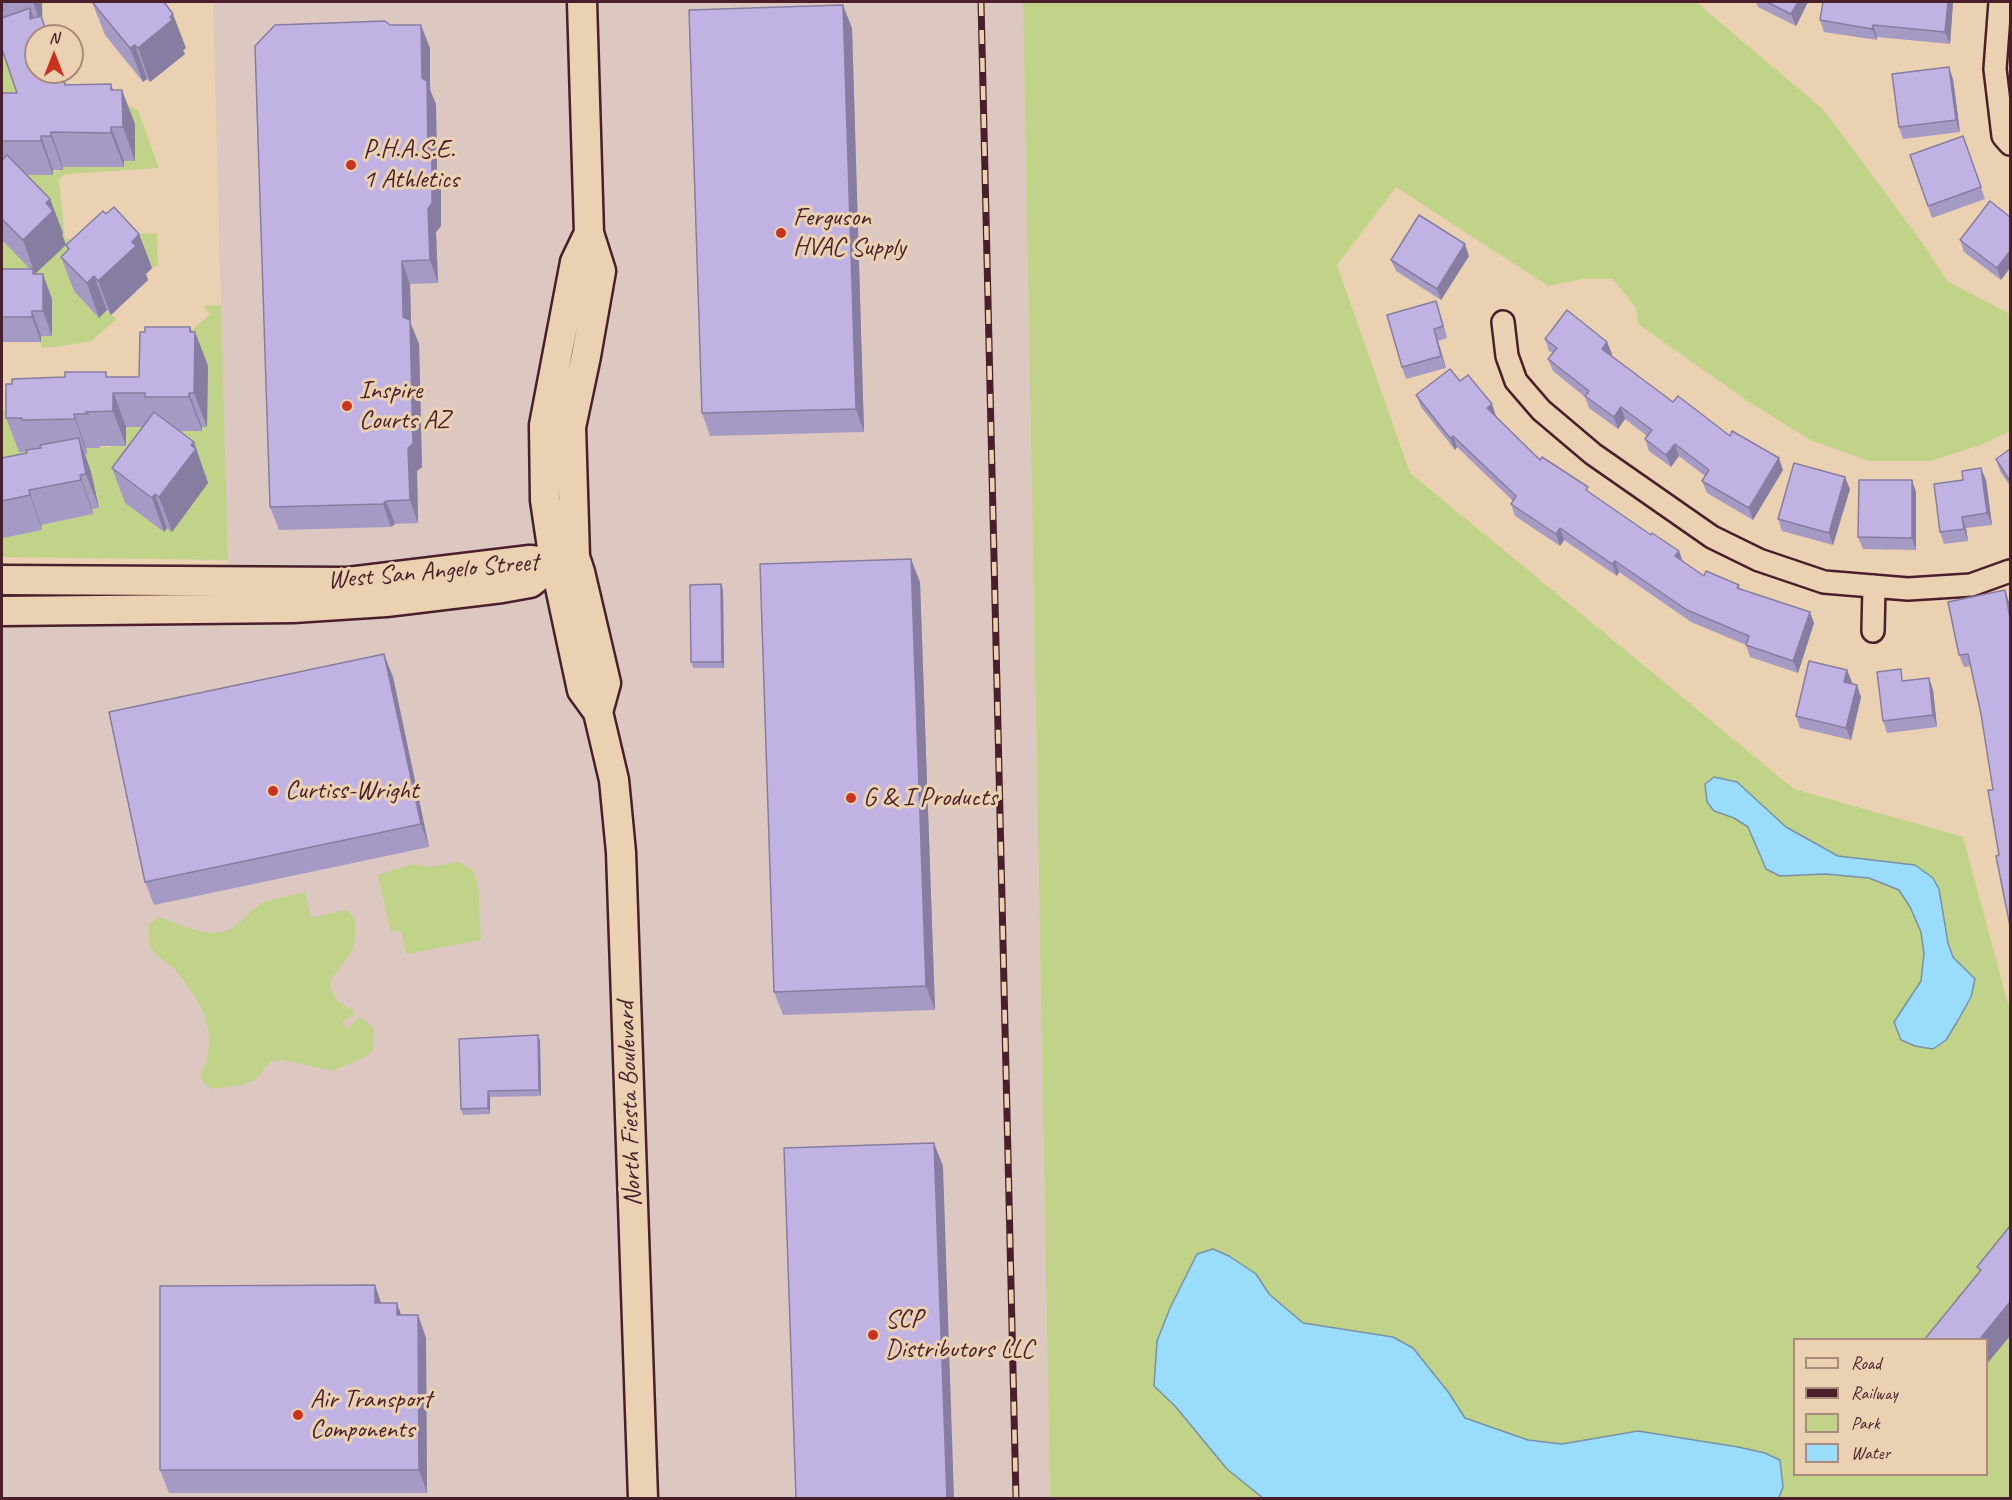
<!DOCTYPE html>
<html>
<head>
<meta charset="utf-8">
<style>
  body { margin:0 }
  #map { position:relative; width:2012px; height:1500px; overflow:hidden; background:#ead1b2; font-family:Caveat,sans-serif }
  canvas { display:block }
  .frame { position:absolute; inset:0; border:3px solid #4a1f2b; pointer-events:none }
  .legend { position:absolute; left:1793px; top:1338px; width:195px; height:138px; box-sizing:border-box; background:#ead1b2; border:2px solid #aa8a7c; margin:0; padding:8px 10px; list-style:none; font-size:18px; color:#4a1f2b }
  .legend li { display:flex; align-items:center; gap:12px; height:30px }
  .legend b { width:30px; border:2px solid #aa8a7c }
  .north { position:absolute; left:24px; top:24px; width:60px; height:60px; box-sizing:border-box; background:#ead1b2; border:2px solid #aa8a7c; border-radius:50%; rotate:0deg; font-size:16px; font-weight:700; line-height:24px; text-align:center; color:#4a1f2b }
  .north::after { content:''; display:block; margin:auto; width:21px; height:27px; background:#c8321e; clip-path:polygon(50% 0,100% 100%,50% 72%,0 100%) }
</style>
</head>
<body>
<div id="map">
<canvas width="2012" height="1500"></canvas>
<div class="frame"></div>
<ul class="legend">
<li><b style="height:8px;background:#ead1b2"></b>Road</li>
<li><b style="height:8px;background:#4a1f2b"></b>Railway</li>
<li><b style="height:16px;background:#c0d389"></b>Park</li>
<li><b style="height:16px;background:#99dcfb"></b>Water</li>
</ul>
<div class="north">N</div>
</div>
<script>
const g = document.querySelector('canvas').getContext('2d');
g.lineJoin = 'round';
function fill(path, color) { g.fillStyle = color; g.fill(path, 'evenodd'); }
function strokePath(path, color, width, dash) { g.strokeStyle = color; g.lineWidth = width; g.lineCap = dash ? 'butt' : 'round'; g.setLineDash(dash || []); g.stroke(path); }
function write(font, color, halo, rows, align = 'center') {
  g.font = font + ' Caveat,sans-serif'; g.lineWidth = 6; g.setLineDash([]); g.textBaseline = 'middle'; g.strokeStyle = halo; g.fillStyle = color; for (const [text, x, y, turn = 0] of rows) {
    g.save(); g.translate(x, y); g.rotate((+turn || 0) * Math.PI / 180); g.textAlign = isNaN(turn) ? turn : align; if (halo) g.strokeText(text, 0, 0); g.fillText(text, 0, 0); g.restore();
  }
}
const built = new Path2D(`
  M213,2H1023L1050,1498H2V621L229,622Z`);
const green = new Path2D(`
  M43,2V22L49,36H36L9,54L70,97L61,72H63L72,97L95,116H123L129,106L138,110L159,168L66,174L59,179L65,239L157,233L158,265L152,268L127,242L99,317L107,311L116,319L92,341L56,347L41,348V336H52L2,294V178L63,170V161L124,167V161L2,132V28Z
  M1023,2H1696L1824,110L1926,248L1947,281L2010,314V431L1981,445L1930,461H1869L1812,441L1749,402L1638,324L1636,308L1613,279H1582L1548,286L1396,187L1337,265L1410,473L1794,789L1963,837L2010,1011V1498H1050ZM1794,1340H1986V1474H1794Z
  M221,305L228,560L2,557V533L3,538L42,530L41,525L93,514L92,509L99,507L2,497V408L5,411H14L126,389L210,314L203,306ZM208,367L207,427H202L201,431H158ZM18,418L111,446V447L87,448ZM129,506L186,512L172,531L167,528L164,532Z
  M458,862L473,870L478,885L481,940L406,954L401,931L391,932L378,875L413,864L429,867Z
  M305,892L311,918L345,910L349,912L355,920L356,931L353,950L331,979V989L337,1001L353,1011L354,1015L342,1022L347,1029L358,1018L365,1020L374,1028L373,1050L365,1057L332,1071L283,1060L271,1061L255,1080L242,1085L211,1089L204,1083L200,1076C202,1070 206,1064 207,1058C216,1025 196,993 174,969C168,963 157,957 153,951C147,944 149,932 149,924L159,917C182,925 213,942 235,926C245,919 252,907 264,902C277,897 292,896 305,892Z`);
const water = new Path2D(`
  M1714,777L1737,782L1786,827L1838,856L1915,865L1933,878L1939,889L1948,943L1953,957L1975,979L1971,997L1957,1022L1946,1040L1933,1049L1915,1046L1901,1040L1894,1022L1921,981L1924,954L1921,932L1910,907L1899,890L1869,878L1825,874L1780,876L1766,869L1748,827L1734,818L1714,811L1707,802L1705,784Z
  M1213,1249L1229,1256L1256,1274L1269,1294L1303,1323L1393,1337L1413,1348L1449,1393L1465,1418L1528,1440L1562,1444L1638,1431L1738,1447L1765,1453L1780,1460L1783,1487L1779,1498H1263L1227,1469L1175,1406L1154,1386L1157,1341L1170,1308L1197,1254Z`);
const street = new Path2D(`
  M2000,2L1995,69L2003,136L2010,144
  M1503,322L1507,356L1516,381L1541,410L1593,454L1712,537L1759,560L1824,582L1908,589L1971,585L2010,571
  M1873,631L1874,586`);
const secondary = new Path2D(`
  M582,2L589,233L601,271L586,356L571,427L575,557L580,572L606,683L598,712
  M589,233L575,262L544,425L545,500L553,554L582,690L598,712L614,780L621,852L643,1498
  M2,580L348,582L530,560L555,563
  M2,611L293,608L386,602L502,588L530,583L555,563L570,559`);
const rail = new Path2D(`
  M981,2L1016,1498`);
const wall = new Path2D(`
  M2,2H42V19L66,85L113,90L135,124V161H124V167H63V170H53V175H27L50,199L63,233L35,274L52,299V336H41V342H2V269H30L2,240V93H17L2,49Z
  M92,2L186,48L183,50L185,54L150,82L147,79L143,82L105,35Z
  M1756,2H1808L1796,26L1758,7Z
  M1953,3L1950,44L1877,37V40L1824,32L1820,20Z
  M390,25L430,48V90L436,104L437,172L441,182V226L436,232L438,283L410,284L411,324L419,344L422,467L417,471L418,523L395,524L391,527L279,530L270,507Z
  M852,28L864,432L710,436L702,413Z
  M1953,79L1960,132L1903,139L1899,127Z
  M1963,136L1985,199L1932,218L1910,155Z
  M106,214L139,234L152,268L146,274L148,280L111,315L107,310L99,318L74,291L61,257L68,250L66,245Z
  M2010,217L2001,280L1964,252L1960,240Z
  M1469,256L1441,300L1396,271L1391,260Z
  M1436,301L1447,338L1438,341L1446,368L1406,379L1402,367Z
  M190,327L192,332H195L208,366L207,427H202V431H180L206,476L208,483L172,532L167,528L164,532L125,503L112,468L143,427H126V446H100V448H86L87,454H85L91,472L99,508L92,509L93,514L41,525L42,530L3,538L2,535V458L27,453L26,452H19L6,418L107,377H139L145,332Z
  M1545,339L1607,342L1612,354L1611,355L1673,402L1730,436L1783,470L1753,520L1707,493L1702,481L1705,476L1679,456L1671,467L1649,451L1645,439L1647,436L1625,419L1618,429L1589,408L1585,397L1553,371L1548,359L1553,353L1549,351Z
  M1460,381L1496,416L1540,460L1590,493L1683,562L1704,576L1739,585L1740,589L1814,623L1798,673L1750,657L1746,645L1691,622L1619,572L1617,576L1564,540L1560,546L1515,516L1511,504L1513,501L1457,447L1455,450L1421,407L1416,395Z
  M2010,449V486L2000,471L1996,459Z
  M1986,480L1992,525L1966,528L1968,541L1944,544L1940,532Z
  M1850,489L1833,545L1782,531L1778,519Z
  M1916,492V550L1863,549L1858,537Z
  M920,582L935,1010L783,1015L774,992Z
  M721,584L723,590L724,668H693L691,662Z
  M2009,602L1999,855L1993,790L1981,714L1971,666L1964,667L1959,655Z
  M393,677L429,847L154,905L145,882Z
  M1929,678L1933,690L1937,727L1887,733L1883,721L1905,681Z
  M1852,682L1851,684L1861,697L1851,740L1800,728L1796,716Z
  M538,1035L540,1041L541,1096L490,1097V1114L463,1115L461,1109Z
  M375,1285L381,1303L401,1315H418L426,1338L427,1493H169L160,1470Z`);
const shadedWall = new Path2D(`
  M33,2H42V28Z
  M1798,2H1808L1796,26L1791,14Z
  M1948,2H1953V3L1950,44L1945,32Z
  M843,5L852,28L864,432L856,409Z
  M30,8L40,36L30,19Z
  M173,14L186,48L183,50L185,54L150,82L138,48Z
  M421,25L430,48V90L436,104L437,172L441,182V226L436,232L438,283L430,260L428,209V156L422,78Z
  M1873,25L1877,37V40L1872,29Z
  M135,45L147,79L143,82L130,48Z
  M1949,67L1953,79L1960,132L1956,120Z
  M111,84L122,116V90L135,124V161L123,127L111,90Z
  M111,127L124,161V167L111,133Z
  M51,132L63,167V170L51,136Z
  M41,136L53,170V175L41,141Z
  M50,199L63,233L62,234L66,245L35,274L23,240L46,203Z
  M139,234L152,268L146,274L148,280L111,315L98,281L132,242Z
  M1465,244L1469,256L1441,300L1437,289Z
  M2010,251V268L2001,280L1997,268Z
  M402,261L410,284L411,324L419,344L422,467L417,471L418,523L410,500Z
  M43,274L52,299V336L43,311Z
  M94,276L107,310L99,318L87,283Z
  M1436,301L1440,313L1447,338L1443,326Z
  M32,311L41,336V342L32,317Z
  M190,327L195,341V332L208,366L207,427L194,393Z
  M1434,329L1438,341L1446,368L1441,356Z
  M1607,342L1612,354L1606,361L1602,349Z
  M106,372L126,427V446L113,411Z
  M189,393L202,427V431L189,397Z
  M1492,404L1496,416L1491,420L1487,408Z
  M1621,407L1625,419L1618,429L1614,417Z
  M74,414L86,448L87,454L75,419Z
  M1453,436L1457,447L1455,450L1450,438Z
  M79,438L91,472L99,508L86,474Z
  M194,442L208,483L172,532L159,497Z
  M1675,444L1679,456L1671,467L1666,455Z
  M1779,458L1783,470L1753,520L1749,508Z
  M1981,468L1986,480L1992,525L1987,513Z
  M80,475L92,509L93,514L81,480Z
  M1845,477L1850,489L1833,545L1829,533Z
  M1912,480L1916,492V550L1912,538Z
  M29,490L41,525L42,530L30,495Z
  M155,494L167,528L164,532L152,498Z
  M386,501L395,524L391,527L383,504Z
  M1962,517L1966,528L1968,541L1964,529Z
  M1560,528L1564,540L1560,546L1556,534Z
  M1679,551L1683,562L1675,556Z
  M911,559L920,582L935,1010L926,986Z
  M1615,561L1619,572L1617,576L1612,564Z
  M721,584L723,590L724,668L722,662Z
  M2005,590L2009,602L2010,609V618Z
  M1810,612L1814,623L1798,673L1793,661Z
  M384,654L393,677L429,847L421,824Z
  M1847,670L1852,682L1849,694L1844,682Z
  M1929,678L1933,690L1937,727L1933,715Z
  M1857,685L1861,697L1851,740L1846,728Z
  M538,1035L540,1041L541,1096L539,1090Z
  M488,1091L490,1097V1114L488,1108Z
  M934,1143L943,1166L954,1498H947Z
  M375,1285L383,1309L375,1303Z
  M2010,1302V1336L1986,1365V1340H1979Z
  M397,1303L405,1326L397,1315Z
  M418,1315L426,1338L427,1493L419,1470Z`);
const building = new Path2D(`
  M92,2H164L173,14L170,17L172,20L138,48L135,45L130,48Z
  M1767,2H1798L1791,14Z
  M1823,2H1948L1945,32L1873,25L1872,29L1820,20Z
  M843,5L856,409L702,413L689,10Z
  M30,8V19L41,16L48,36H36V72H61L65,85L111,84V90H122L123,127H111V133L51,132V136H41V141H2V93H17L2,49V18Z
  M385,21L390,25H421L422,78L427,81L428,156L432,159V203L428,209L430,260L402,261L403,317L410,320L413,444L408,448L410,500L386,501L383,504L270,507L255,46L275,25Z
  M1949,67L1956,120L1899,127L1892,74Z
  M1963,136L1981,187L1928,206L1910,155Z
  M7,155L50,199L46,203L53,211L23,240L2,219V160Z
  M1990,201L2010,217V251L1997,268L1960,240Z
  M114,207L139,234L132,242L136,246L98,281L94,276L87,283L61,257L69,249L66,245L103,211L106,214Z
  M1419,215L1465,244L1437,289L1391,260Z
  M2,269H33V274H43V311H32V317H2Z
  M1436,301L1443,326L1434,329L1441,356L1402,367L1387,315Z
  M1567,310L1607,342L1602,349L1673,402L1678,396L1730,436L1732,431L1779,458L1749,508L1702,481L1709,470L1675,444L1666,455L1645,439L1652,430L1621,407L1614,417L1585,396L1589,391L1548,359L1557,348L1545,339Z
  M145,327H190V332H195L194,393H189V397H145V393H113V411L85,412L88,414H74L75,419L22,420V418H6V384H12V379L65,377V372H106V377H139L140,332H145Z
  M1450,369L1460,381L1468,375L1492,404L1487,408L1540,460L1542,457L1588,487L1586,490L1651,535L1652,533L1679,551L1675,556L1704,576L1706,571L1739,585L1737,588L1810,612L1793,661L1746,645L1749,636L1687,610L1615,561L1612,564L1560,528L1556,534L1511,504L1516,496L1453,436L1450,438L1416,395Z
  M154,412L194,442L191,445L196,449L159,497L155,494L152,498L112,468Z
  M79,438L86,474L80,475L81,480L29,490L30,495L2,501V458L27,453L26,450L41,448L40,445Z
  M2010,449V481L1996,459Z
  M1794,463L1845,477L1829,533L1778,519Z
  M1981,468L1987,513L1962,517L1964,529L1940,532L1934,484L1963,480L1962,471Z
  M1859,480H1912V538L1858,537Z
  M911,559L926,986L774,992L760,564Z
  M721,584L722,662H691L690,585Z
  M2005,590L2010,618V926L1996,856L1999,855L1988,790H1993L1981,714L1968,654L1959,655L1948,602Z
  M384,654L421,824L145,882L109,712Z
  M1809,661L1847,670L1844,682L1857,685L1846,728L1796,716Z
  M1901,669L1902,681L1929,678L1933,715L1883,721L1877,672Z
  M538,1035L539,1090L488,1091V1108L461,1109L459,1039Z
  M934,1143L947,1498H796L784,1148Z
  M2010,1226V1302L1979,1340H1924L1981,1270L1977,1267Z
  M375,1285V1303H397V1315H418L419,1470H160V1286Z`);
const markers = [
  [351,165,6,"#c8321e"],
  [781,233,6,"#c8321e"],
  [347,406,6,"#c8321e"],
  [273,791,6,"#c8321e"],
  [851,798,6,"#c8321e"],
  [873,1335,6,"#c8321e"],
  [298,1415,6,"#c8321e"]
];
const poiNames = [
  ["P.H.A.S.E.",363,150],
  ["1 Athletics",363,180],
  ["Ferguson",793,218],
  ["HVAC Supply",793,248],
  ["Inspire",359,391],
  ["Courts AZ",359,421],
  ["Curtiss-Wright",285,791],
  ["G & I Products",863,798],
  ["SCP",885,1320],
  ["Distributors LLC",885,1350],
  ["Air Transport",310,1400],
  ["Components",310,1430]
];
const streetNames = [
  ["West San Angelo Street",433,572,-5],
  ["North Fiesta Boulevard",630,1104,-92]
];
fill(built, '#ddc8c1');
fill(green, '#c0d389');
fill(water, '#99dcfb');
strokePath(water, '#7990a8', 1.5);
strokePath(street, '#4a1f2b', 26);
strokePath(secondary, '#4a1f2b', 33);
strokePath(street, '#ead1b2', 21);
strokePath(secondary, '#ead1b2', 28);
strokePath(rail, '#4a1f2b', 7);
strokePath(rail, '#ead1b2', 4.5, [14]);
fill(wall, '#a59ac4');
fill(shadedWall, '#867da0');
fill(building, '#c0b3e4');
strokePath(building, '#867da0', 1.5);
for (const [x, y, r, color] of markers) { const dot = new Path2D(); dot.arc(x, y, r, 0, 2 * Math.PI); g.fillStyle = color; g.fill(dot); strokePath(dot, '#ead1b2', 2); }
write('26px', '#4a1f2b', '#ead1b2', poiNames, 'left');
write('26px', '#4a1f2b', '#ead1b2', streetNames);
</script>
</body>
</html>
